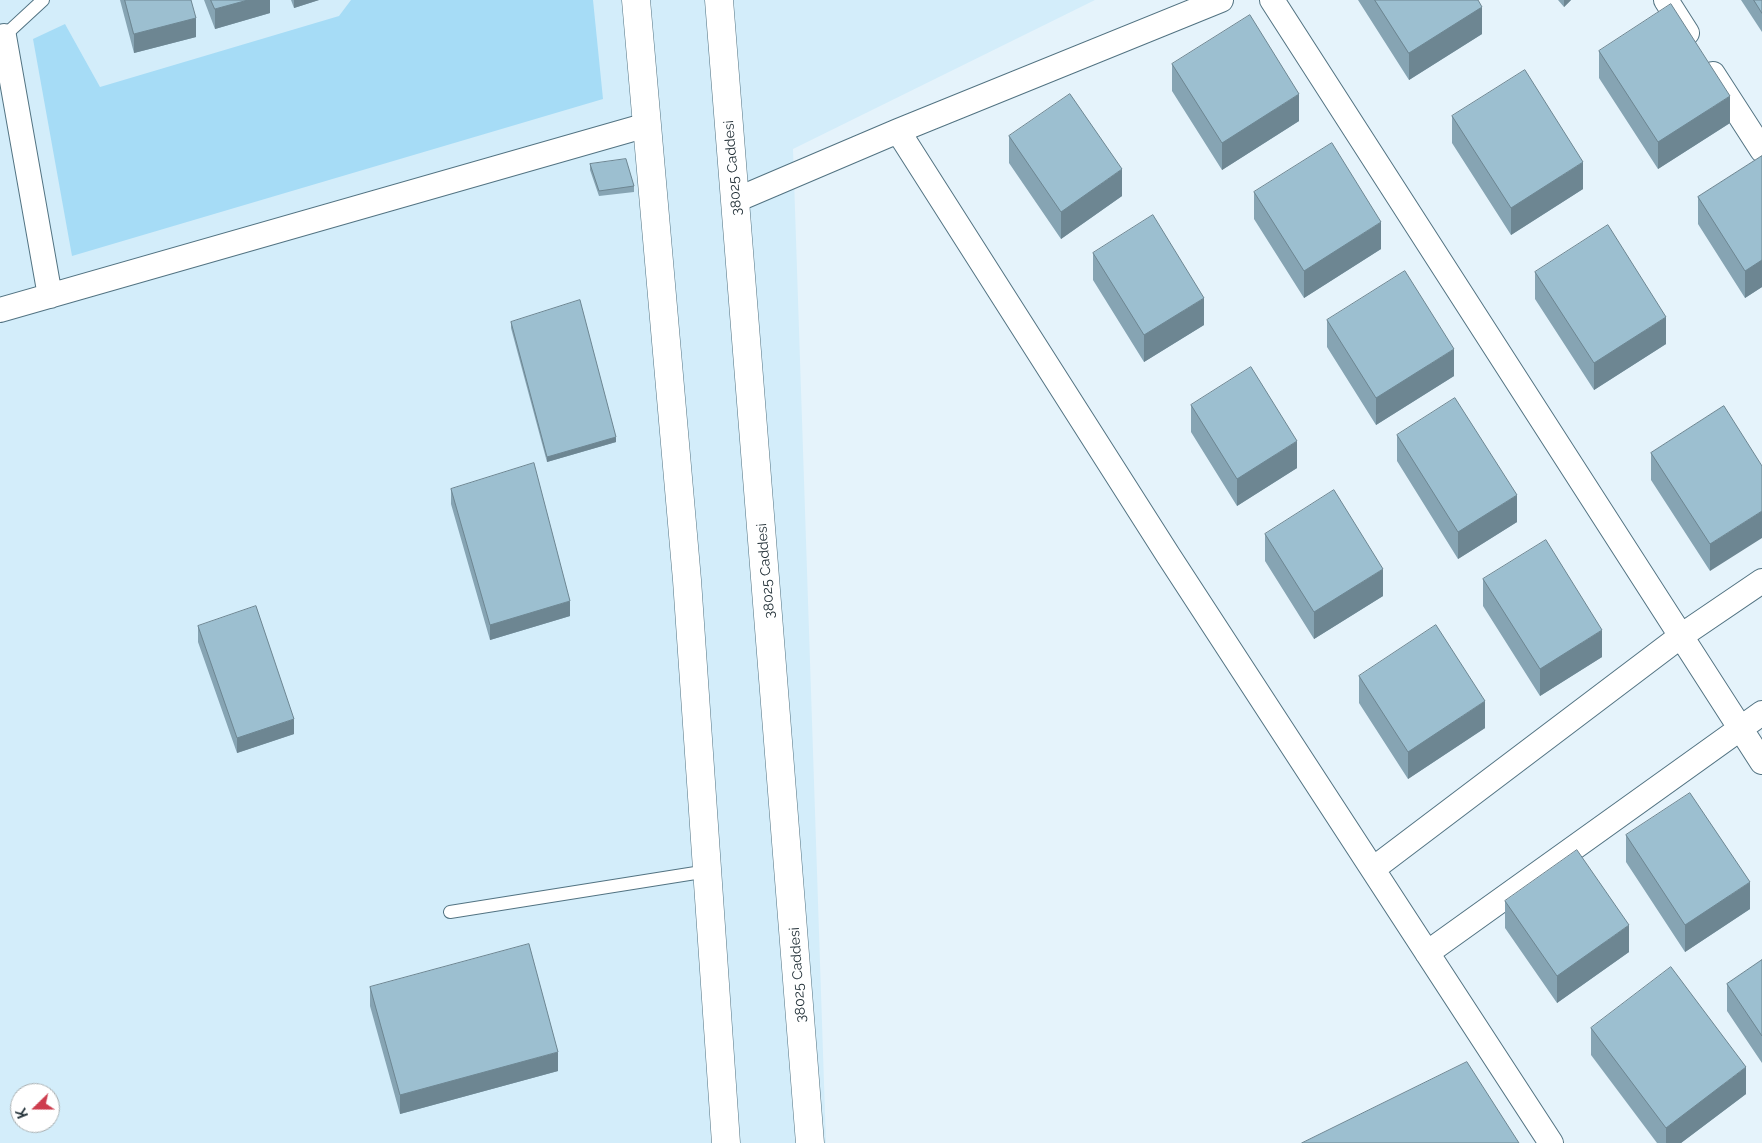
<!DOCTYPE html>
<html>
<head>
<meta charset="utf-8">
<style>
  body { margin:0 }
  #map { position:relative; width:1762px; height:1143px; overflow:hidden; background:#e5f3fb; font-family:Raleway,sans-serif }
  canvas { display:block }
  .north { position:absolute; left:10px; top:1083px; width:50px; height:50px; box-sizing:border-box; background:#fff; border:1px solid #a7adaf; border-radius:50%; rotate:248deg; font-size:14px; font-weight:700; line-height:20px; text-align:center; color:#233138 }
  .north::after { content:''; display:block; margin:auto; width:18px; height:22px; background:#cd3d4e; clip-path:polygon(50% 0,100% 100%,50% 72%,0 100%) }
</style>
</head>
<body>
<div id="map">
<canvas width="1762" height="1143"></canvas>
<div class="north">K</div>
</div>
<script>
const g = document.querySelector('canvas').getContext('2d');
g.lineJoin = 'round';
function fill(path, color) { g.fillStyle = color; g.fill(path, 'evenodd'); }
function strokePath(path, color, width, dash) { g.strokeStyle = color; g.lineWidth = width; g.lineCap = dash ? 'butt' : 'round'; g.setLineDash(dash || []); g.stroke(path); }
function write(font, color, halo, rows, align = 'center') {
  g.font = font + ' Raleway,sans-serif'; g.lineWidth = 5; g.setLineDash([]); g.textBaseline = 'middle'; g.strokeStyle = halo; g.fillStyle = color; for (const [text, x, y, turn = 0] of rows) {
    g.save(); g.translate(x, y); g.rotate((+turn || 0) * Math.PI / 180); g.textAlign = isNaN(turn) ? turn : align; if (halo) g.strokeText(text, 0, 0); g.fillText(text, 0, 0); g.restore();
  }
}
const built = new Path2D(`
  M0,0H1095L793,149L826,1143H0ZM20,1093H50V1123H20Z`);
const green = new Path2D(`
  M351,0H593L603,99L72,256L33,39L65,24L100,87L339,16Z`);
const lane = new Path2D(`
  M4,36L43,0
  M450,912L708,871`);
const street = new Path2D(`
  M1272,0L1762,762
  M1666,0L1687,33
  M4,36L50,296
  M1713,74L1762,150
  M898,131L1168,555L1551,1143
  M736,200L898,131L1221,0
  M0,310L647,125
  M1373,869L1681,636L1762,581
  M1427,953L1762,713`);
const secondary = new Path2D(`
  M636,0L687,580L726,1143
  M719,0L810,1143`);
const wall = new Path2D(`
  M120,0H191L196,37L134,53Z
  M204,0H270V13L215,29Z
  M291,0H319L294,8Z
  M1358,0H1478L1482,34L1409,80Z
  M1558,0H1571L1564,7Z
  M1741,0H1762V32Z
  M1599,51L1730,123L1658,169L1599,78Z
  M1172,64L1299,121L1222,170L1172,91Z
  M1452,116L1583,189L1511,235L1452,143Z
  M1009,136L1122,196L1061,239L1009,163Z
  M1762,156V287L1745,298L1698,224V197Z
  M590,164L634,186V192L599,196L590,170Z
  M1254,192L1381,249L1304,298L1254,219Z
  M1093,253L1204,325L1144,362L1093,280Z
  M1535,272L1666,344L1594,390L1535,299Z
  M1327,320L1454,376L1376,425L1327,347Z
  M511,322L616,442L547,462L511,328Z
  M1191,405L1297,468L1237,506L1191,432Z
  M1724,406L1710,571L1651,480V453Z
  M1397,435L1517,522L1458,559L1397,461Z
  M451,489L570,616L490,640L451,504Z
  M1265,534L1383,596L1314,639L1265,561Z
  M1483,579L1602,657L1540,696L1483,606Z
  M198,626L294,734L237,753L198,642Z
  M1359,676L1485,728L1408,779L1359,703Z
  M1626,835L1750,909L1685,952L1626,862Z
  M1505,901L1629,952L1557,1003L1505,928Z
  M1762,960V1063L1727,1011V984Z
  M370,987L558,1071L400,1114L370,1006Z
  M1591,1028L1746,1094L1681,1143H1657L1591,1055Z`);
const shadedWall = new Path2D(`
  M248,0H270V13L215,29V9Z
  M294,0H319L294,8Z
  M1564,0H1571L1564,7Z
  M1482,7V34L1409,80V53Z
  M196,18V37L134,53V34Z
  M1299,94V121L1222,170V143Z
  M1730,96V123L1658,169V142Z
  M1583,162V189L1511,235V208Z
  M1122,169V196L1061,239V212Z
  M1381,222V249L1304,298V271Z
  M1762,260V287L1745,298V271Z
  M1204,298V325L1144,362V335Z
  M1666,317V344L1594,390V363Z
  M1454,349V376L1376,425V398Z
  M616,437V442L547,462V457Z
  M1297,441V468L1237,506V479Z
  M1517,495V522L1458,559V532Z
  M1762,511V538L1710,571V544Z
  M1383,569V596L1314,639V612Z
  M570,601V616L490,640V625Z
  M1602,630V657L1540,696V669Z
  M1485,701V728L1408,779V752Z
  M294,719V734L237,753V738Z
  M1750,882V909L1685,952V925Z
  M1629,925V952L1557,1003V976Z
  M558,1052V1071L400,1114V1095Z
  M1746,1067V1094L1681,1143H1666V1128Z`);
const building = new Path2D(`
  M125,0H191L196,18L134,34Z
  M211,0H248L215,9Z
  M1375,0H1478L1482,7L1409,53Z
  M1754,0H1762V13Z
  M1671,4L1730,96L1658,142L1599,51Z
  M1250,15L1299,94L1222,143L1172,64Z
  M1525,70L1583,162L1511,208L1452,116Z
  M1070,94L1122,169L1061,212L1009,136Z
  M1332,143L1381,222L1304,271L1254,192Z
  M1762,156V260L1745,271L1698,197Z
  M626,159L634,186L599,191L590,164Z
  M1153,215L1204,298L1144,335L1093,253Z
  M1608,225L1666,317L1594,363L1535,272Z
  M1405,271L1454,349L1376,398L1327,320Z
  M580,300L616,437L547,457L511,322Z
  M1251,367L1297,441L1237,479L1191,405Z
  M1455,398L1517,495L1458,532L1397,435Z
  M1724,406L1762,466V511L1710,544L1651,453Z
  M534,463L570,601L490,625L451,489Z
  M1334,490L1383,569L1314,612L1265,534Z
  M1546,540L1602,630L1540,669L1483,579Z
  M256,606L294,719L237,738L198,626Z
  M1436,625L1485,701L1408,752L1359,676Z
  M1690,793L1750,882L1685,925L1626,835Z
  M1577,850L1629,925L1557,976L1505,901Z
  M529,944L558,1052L400,1095L370,987Z
  M1762,960V1036L1727,984Z
  M1671,967L1746,1067L1666,1128L1591,1028Z
  M1467,1062L1519,1143H1302Z`);
const streetNames = [
  ["38025 Caddesi",733,168,-95],
  ["38025 Caddesi",766,571,-95],
  ["38025 Caddesi",798,975,-94]
];
fill(built, '#d3edfa');
fill(green, '#a6dcf6');
strokePath(lane, '#527382', 14);
strokePath(street, '#527382', 26);
strokePath(secondary, '#527382', 29);
strokePath(lane, '#fff', 12);
strokePath(street, '#fff', 24);
strokePath(secondary, '#fff', 28);
fill(wall, '#86a4b3');
fill(shadedWall, '#6d8692');
fill(building, '#9cbfd0');
strokePath(building, '#6d8692', 1);
write('14px', '#233138', '#fff', streetNames);
</script>
</body>
</html>
